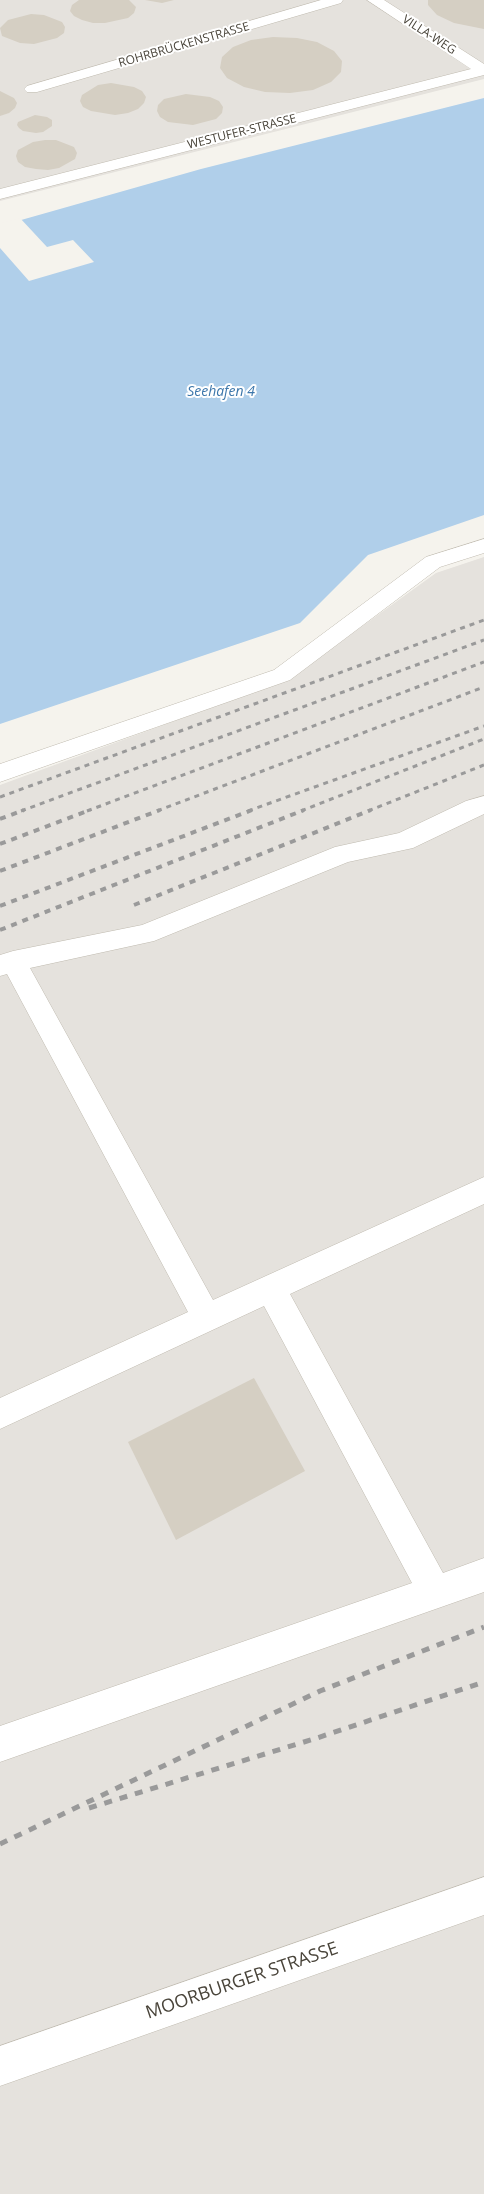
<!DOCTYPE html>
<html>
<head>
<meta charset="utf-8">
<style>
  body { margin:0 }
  canvas { display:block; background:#f5f3ed }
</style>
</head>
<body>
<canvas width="484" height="2194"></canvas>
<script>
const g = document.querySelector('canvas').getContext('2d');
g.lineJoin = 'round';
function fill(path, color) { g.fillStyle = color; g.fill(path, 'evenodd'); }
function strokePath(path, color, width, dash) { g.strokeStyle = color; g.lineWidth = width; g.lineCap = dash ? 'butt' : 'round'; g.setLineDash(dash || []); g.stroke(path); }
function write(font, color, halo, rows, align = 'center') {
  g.font = font + ' "Open Sans",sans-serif'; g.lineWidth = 4; g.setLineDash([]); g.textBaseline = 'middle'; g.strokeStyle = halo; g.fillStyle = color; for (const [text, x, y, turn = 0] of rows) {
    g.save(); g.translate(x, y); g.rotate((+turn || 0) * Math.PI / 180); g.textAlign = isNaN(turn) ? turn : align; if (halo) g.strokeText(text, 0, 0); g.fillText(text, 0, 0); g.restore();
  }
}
const industrial = new Path2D(`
  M0,0H484V79L0,201Z
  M484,557V2194H0V785L289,679L436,573Z`);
const water = new Path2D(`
  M484,98V515L368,555L300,623L0,724V226L201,169Z`);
const pier = new Path2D(`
  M20,218L47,247L73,240L94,262L29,281L0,248V223Z`);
const building = new Path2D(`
  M79,0H129L136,7L134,13L128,18L105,23H93L82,20L74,16L70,11L72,5Z
  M145,0H174L162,3Z
  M428,0H484V29L454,23L437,15L428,5Z
  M31,14L44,15L62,22L65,27L64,33L57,38L34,44L20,43L2,36L0,28L8,20Z
  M273,37L297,38L317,42L334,51L342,61L341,72L331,82L313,90L290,93L265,92L244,87L227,78L220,68L222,57L233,47L251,40Z
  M111,83L134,87L142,91L146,97L144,103L138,109L128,113L115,115L91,111L83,107L80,101L82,95L98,85Z
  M0,91L14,98L17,103L15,108L9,113L0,116Z
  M186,94L210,97L219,101L223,107L222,113L216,119L193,125L168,122L160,117L157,111L158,105L164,99Z
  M35,115L47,117L52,120V126L43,132L36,133L23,131L19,128L17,125L18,122Z
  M45,140H56L74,147L77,153L75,159L59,168L48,170L36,169L25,167L18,162L16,156L18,150L33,142Z
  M254,1378L305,1471L176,1540L128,1442Z`);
const lane = new Path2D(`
  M321,0H343L341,3L37,92H27L24,89L27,86Z
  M367,0H384L484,64V75L0,199V189L471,69Z
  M484,539V553L440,567L290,680L0,782V764L274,670L426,557Z
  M484,796V814L413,848L348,862L154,941L30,968L213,1300L484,1177V1204L290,1294L443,1573L484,1558V1592L0,1762V1726L412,1583L264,1306L0,1429V1398L188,1312L7,974L0,976V955L13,951L142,925L335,847L399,833L466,801Z
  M484,1877V1915L0,2086V2046Z`);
const railFar2 = new Path2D(`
  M0,797L484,620
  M21,811L484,640
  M87,811L484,662
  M157,811L484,687
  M248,811L484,726
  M301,811L484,739
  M368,811L484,765`);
const railFar1 = new Path2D(`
  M0,819L24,810
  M0,844L90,810
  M0,871L160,810
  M134,905L371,810
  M0,906L252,810
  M0,930L304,810`);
const rail = new Path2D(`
  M89,1808L317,1738L484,1682
  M0,1844L320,1691L484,1627`);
const farStreetnames = [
  ["VILLA-WEG",429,35,33],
  ["ROHRBRÜCKENSTRASSE",184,45,-16],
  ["WESTUFER-STRASSE",242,132,-14]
];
const farWaternames = [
  ["Seehafen 4",221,392]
];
const nearStreetnames = [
  ["MOORBURGER STRASSE",242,1981,-19]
];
fill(industrial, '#e5e2dd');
fill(water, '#b0cfea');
fill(pier, '#f5f3ed');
fill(building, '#d5cfc3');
strokePath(lane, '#c0bbb0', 1);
fill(lane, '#fff');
strokePath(railFar2, '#9a9a9a', 3, [5, 5]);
strokePath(railFar1, '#9a9a9a', 4, [6, 6]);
strokePath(rail, '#9a9a9a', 5, [8, 8]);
write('12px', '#49443a', '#fff', farStreetnames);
write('italic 14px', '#3d77ab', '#fff', farWaternames);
write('18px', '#49443a', '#fff', nearStreetnames);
</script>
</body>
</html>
